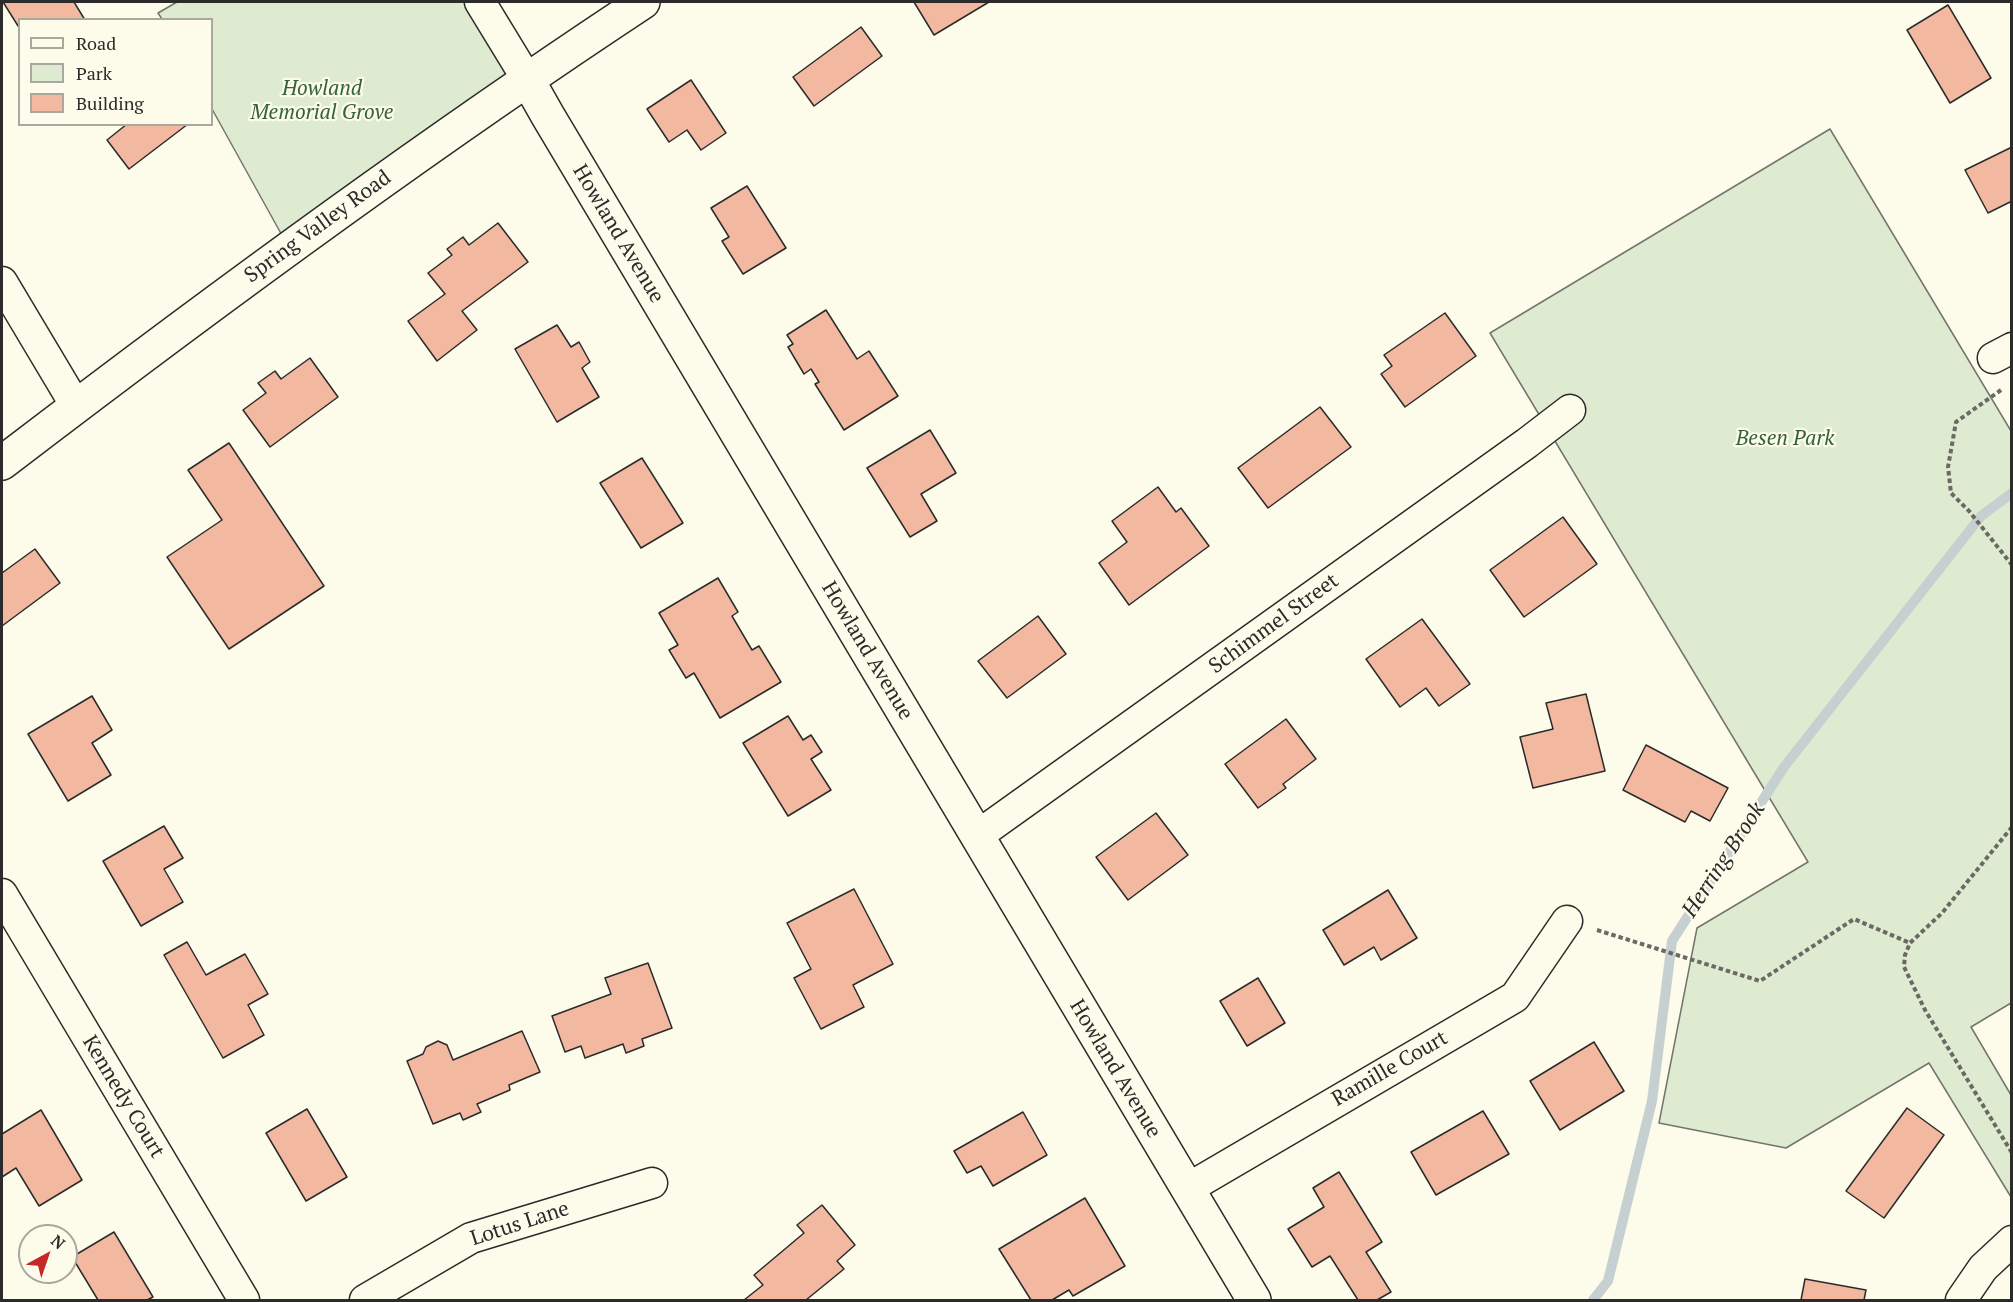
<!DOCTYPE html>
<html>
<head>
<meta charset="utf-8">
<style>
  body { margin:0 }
  #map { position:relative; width:2013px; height:1302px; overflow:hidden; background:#fdfbea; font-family:"PT Serif",serif }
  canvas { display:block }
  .frame { position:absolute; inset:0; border:3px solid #2b2b2b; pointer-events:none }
  .legend { position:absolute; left:18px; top:18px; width:195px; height:108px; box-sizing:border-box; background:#fdfbea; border:2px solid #a9a89e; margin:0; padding:8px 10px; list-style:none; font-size:18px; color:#2b2b2b }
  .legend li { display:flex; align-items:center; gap:12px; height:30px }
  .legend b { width:30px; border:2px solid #a9a89e }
  .north { position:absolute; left:18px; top:1224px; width:60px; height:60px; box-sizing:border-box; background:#fdfbea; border:2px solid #a9a89e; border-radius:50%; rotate:40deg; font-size:16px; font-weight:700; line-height:24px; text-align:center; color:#2b2b2b }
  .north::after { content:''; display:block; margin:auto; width:21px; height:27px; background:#c62828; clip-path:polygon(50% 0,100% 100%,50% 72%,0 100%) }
</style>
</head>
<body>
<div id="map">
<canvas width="2013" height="1302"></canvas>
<div class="frame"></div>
<ul class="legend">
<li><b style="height:8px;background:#fdfbea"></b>Road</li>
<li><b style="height:16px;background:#deebd1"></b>Park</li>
<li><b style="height:16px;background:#f2b8a0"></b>Building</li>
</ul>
<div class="north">N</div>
</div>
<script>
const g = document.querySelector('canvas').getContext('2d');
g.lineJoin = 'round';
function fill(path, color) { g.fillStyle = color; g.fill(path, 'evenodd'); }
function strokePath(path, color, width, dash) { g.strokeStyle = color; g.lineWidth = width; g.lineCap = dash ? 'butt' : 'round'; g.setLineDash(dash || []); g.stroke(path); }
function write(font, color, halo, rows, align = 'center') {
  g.font = font + ' "PT Serif",serif'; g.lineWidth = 4.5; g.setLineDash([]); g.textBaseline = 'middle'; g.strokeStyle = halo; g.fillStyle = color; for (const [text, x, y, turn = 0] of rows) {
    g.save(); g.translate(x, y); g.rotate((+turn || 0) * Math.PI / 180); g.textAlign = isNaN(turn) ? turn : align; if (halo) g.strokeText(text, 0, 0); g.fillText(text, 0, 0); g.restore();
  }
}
const green = new Path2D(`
  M177,2H480L527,79L289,248L212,109V20L162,19L158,13Z
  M1830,129L2011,431V1003L1971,1027L2011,1095V1197L1929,1063L1786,1148L1659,1123L1697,928L1808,862L1490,333Z`);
const stream = new Path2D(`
  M1593,1300L1608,1281L1652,1101L1672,941L1784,767L1981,516L2012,493`);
const building = new Path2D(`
  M3,2H74L85,20H20V29Z
  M914,2H989L934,35Z
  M1948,5L1991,78L1950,103L1907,30Z
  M861,27L882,56L814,106L793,77Z
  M691,80L726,133L701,150L687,130L669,142L647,109Z
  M127,124H188L129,169L107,140Z
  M2012,147V205L2010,202L1988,213L1965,170Z
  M747,186L786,248L743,274L722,241L729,237L711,208Z
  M498,223L528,262L462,311L477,330L437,361L408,321L445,294L428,273L452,255L447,249L463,237L469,245Z
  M826,310L857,359L869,351L898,396L844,430L815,384L819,382L811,369L804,374L788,347L793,344L787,335Z
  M1445,313L1476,356L1405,407L1381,374L1392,366L1384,355Z
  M557,325L571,347L579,342L590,362L582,368L599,397L557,422L515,349Z
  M310,358L338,397L270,447L243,410L266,393L258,383L275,371L281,379Z
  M1320,407L1351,447L1268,508L1238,468Z
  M930,430L956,473L921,494L937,521L910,537L867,468Z
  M229,443L324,586L229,649L167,557L222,520L188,470Z
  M642,458L683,523L641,548L600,483Z
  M1158,487L1176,512L1181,508L1209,546L1129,605L1099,563L1127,542L1112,521Z
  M1563,517L1597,564L1524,617L1490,570Z
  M35,549L60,583L2,626V573Z
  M718,578L738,612L732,616L752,650L759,646L781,682L720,718L694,673L686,678L669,650L678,645L659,613Z
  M1038,616L1066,654L1007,698L978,661Z
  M1422,619L1470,684L1439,706L1426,688L1400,707L1366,659Z
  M1586,694L1605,771L1533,788L1520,737L1553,729L1546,703Z
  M92,696L112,730L92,743L111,775L68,801L28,734Z
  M788,716L803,740L811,735L822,752L811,759L831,790L788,816L743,743Z
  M1286,719L1316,759L1283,784L1286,788L1258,808L1225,764Z
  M1646,745L1728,788L1710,821L1691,811L1685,822L1623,790Z
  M1156,813L1188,855L1128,900L1096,857Z
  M164,826L183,858L164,869L183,902L141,926L103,861Z
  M854,889L893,964L853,985L864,1007L821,1029L794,978L811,969L787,923Z
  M1388,890L1417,938L1381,960L1374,947L1344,965L1323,930Z
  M187,942L206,975L245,954L268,994L248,1005L264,1035L223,1058L164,955Z
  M648,963L672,1028L642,1039L644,1046L626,1053L623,1044L585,1058L581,1046L565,1052L552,1016L611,994L605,978Z
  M1258,978L1285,1023L1247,1046L1220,1001Z
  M522,1031L540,1072L509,1085L510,1090L477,1104L481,1112L463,1120L460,1113L433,1124L407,1061L423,1054L426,1047L438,1041L447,1045L453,1060Z
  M1594,1042L1624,1091L1560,1130L1530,1081Z
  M1907,1108L1944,1135L1884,1218L1846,1191Z
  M307,1109L347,1177L306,1201L266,1133Z
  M41,1110L82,1180L39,1206L16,1168L2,1177V1134Z
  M1483,1111L1509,1154L1436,1195L1411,1152Z
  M1023,1112L1047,1155L993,1186L981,1166L967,1173L954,1151Z
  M1339,1172L1382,1242L1366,1252L1391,1292L1377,1300H1358L1330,1256L1312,1267L1288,1229L1324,1207L1313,1188Z
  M1085,1198L1125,1266L1073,1296L1069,1290L1052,1300H1031L999,1249Z
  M822,1205L855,1245L837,1261L844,1269L806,1300H744L763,1285L754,1275L804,1233L797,1225Z
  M114,1232L153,1297L147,1300H98L72,1257Z
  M1805,1279L1866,1290L1864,1300H1801Z`);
const path = new Path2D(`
  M2001,390L1956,422L1948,467L1951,493L1969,511L2012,565
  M2012,827L1942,913L1910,943L1905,955L1904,967L1925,1010L2012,1153
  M1597,930L1760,981L1854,919L1910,943`);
const street = new Path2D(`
  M480,2L527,79
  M2,282L76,406
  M1993,358L2012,348
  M977,836L1527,443L1570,410
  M2,894L244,1300
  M1187,1189L1515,997L1567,921
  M365,1300L471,1238L652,1183
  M1961,1300L1983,1268L2012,1241`);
const secondary = new Path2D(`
  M527,79L548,116L1254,1300
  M2,463C211,303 423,147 643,2`);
const parkNames = [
  ["Howland",322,89],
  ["Memorial Grove",322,113],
  ["Besen Park",1785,439]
];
const streetNames = [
  ["Spring Valley Road",318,227,-36],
  ["Howland Avenue",618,234,59],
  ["Schimmel Street",1274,624,-36],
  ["Howland Avenue",867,651,59],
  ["Howland Avenue",1115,1069,59],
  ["Ramille Court",1390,1069,-30],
  ["Kennedy Court",123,1097,59],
  ["Lotus Lane",520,1224,-18]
];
const waterNames = [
  ["Herring Brook",1724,860,-57]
];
fill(green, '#deebd1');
strokePath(green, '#74746e', 1.5);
strokePath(stream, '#c7d0d0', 10);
fill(building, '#f2b8a0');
strokePath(building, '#2b2b2b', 1.5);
strokePath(street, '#2b2b2b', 33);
strokePath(secondary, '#2b2b2b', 36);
strokePath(path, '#6a6964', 4, [4.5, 3]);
strokePath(street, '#fdfbea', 30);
strokePath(secondary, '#fdfbea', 33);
write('italic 21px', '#34623c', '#fdfbea', parkNames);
write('21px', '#2b2b2b', '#fdfbea', streetNames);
write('italic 22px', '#2b2b2b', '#fdfbea', waterNames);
</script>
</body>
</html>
